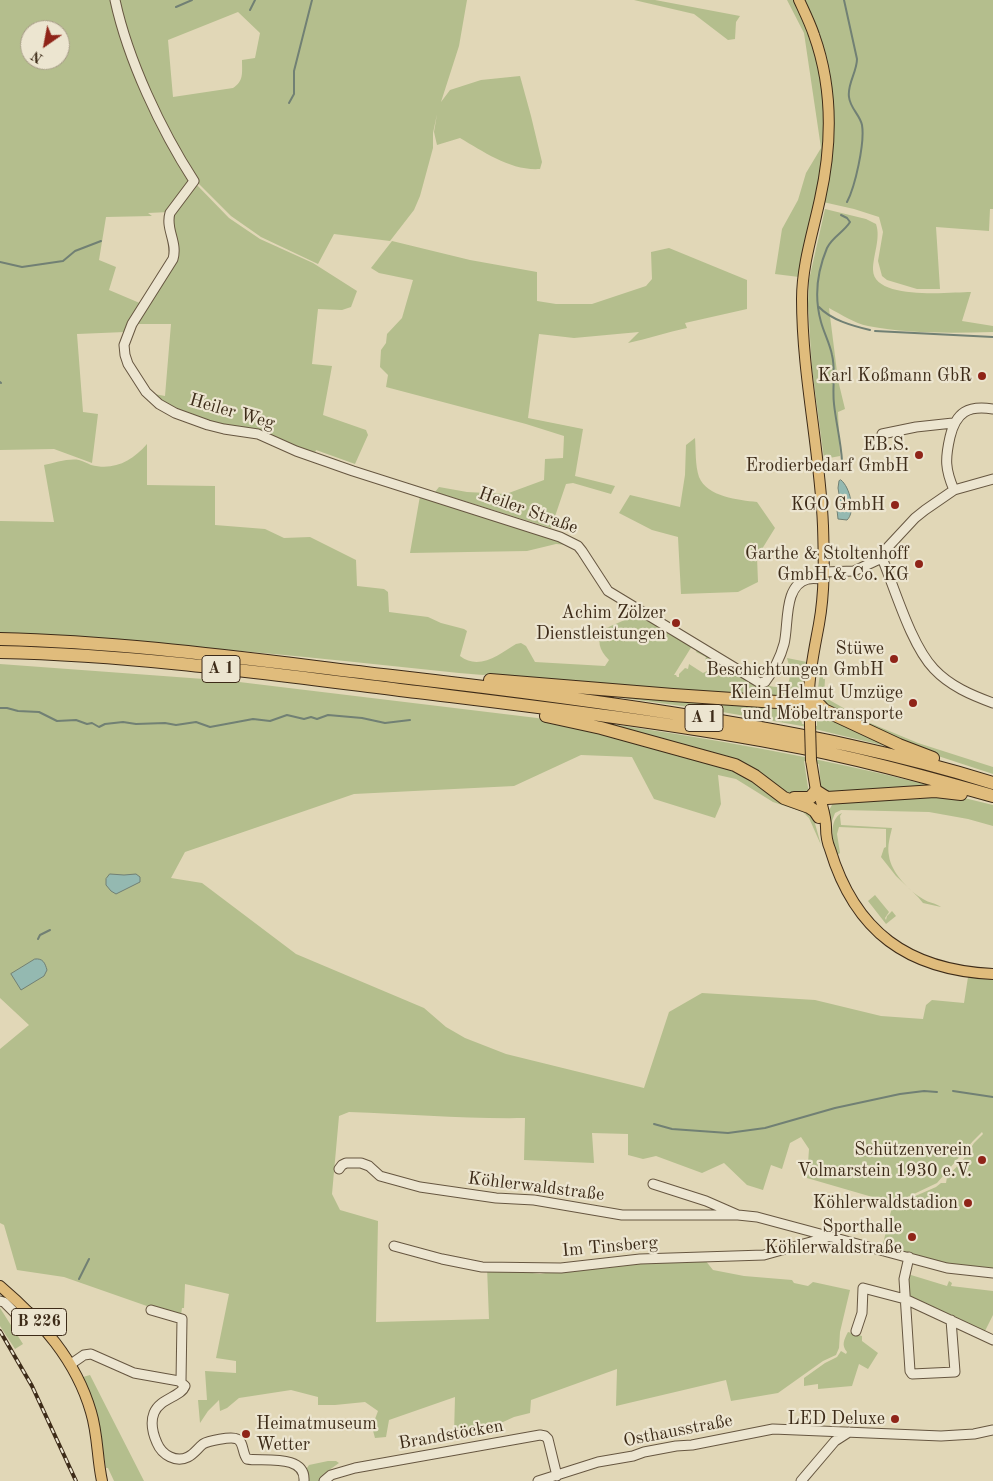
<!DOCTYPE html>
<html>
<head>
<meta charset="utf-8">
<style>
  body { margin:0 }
  #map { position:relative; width:993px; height:1481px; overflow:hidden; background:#e1d7b7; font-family:"Old Standard TT",serif }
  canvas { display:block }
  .north { position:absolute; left:20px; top:20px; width:50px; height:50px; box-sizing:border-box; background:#ece5d0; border:1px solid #a69b86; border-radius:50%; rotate:213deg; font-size:14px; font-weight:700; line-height:20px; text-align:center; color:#3d2b18 }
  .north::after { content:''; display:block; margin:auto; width:18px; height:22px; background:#8f2418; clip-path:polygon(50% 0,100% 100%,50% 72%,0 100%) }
</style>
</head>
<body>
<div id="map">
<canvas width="993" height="1481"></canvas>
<div class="north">N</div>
</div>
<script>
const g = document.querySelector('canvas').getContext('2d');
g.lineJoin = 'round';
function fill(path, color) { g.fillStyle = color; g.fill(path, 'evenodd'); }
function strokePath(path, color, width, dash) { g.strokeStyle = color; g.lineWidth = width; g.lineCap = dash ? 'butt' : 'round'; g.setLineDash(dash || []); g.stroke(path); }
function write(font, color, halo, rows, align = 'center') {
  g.font = font + ' "Old Standard TT",serif'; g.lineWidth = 4.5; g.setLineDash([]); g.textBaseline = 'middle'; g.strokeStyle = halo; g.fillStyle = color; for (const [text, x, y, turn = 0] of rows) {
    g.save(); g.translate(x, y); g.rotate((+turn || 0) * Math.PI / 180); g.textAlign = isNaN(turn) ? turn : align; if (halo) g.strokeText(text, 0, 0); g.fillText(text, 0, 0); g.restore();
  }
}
const green = new Path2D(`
  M0,0H467L459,46L441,102L450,90L481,80L520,76L531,116L542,162L540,169C511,171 484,152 460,138L437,145L434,132L437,114L433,133V148L420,196L414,210L390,241L334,234L318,264L261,237L231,216L196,181L169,212L148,213L152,216L106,217L99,260L116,267L109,290L142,304L125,332L77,334L83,412L98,414L92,463L54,449L0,450ZM238,12L260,33L255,58L242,60C242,73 244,81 233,88L173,97L168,40ZM30,30H60V60H30Z
  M634,0H655L740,16L736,22L735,39L728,40L694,14Z
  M787,0H795C800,10 805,21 809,32C822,68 827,110 825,149C822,192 809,235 799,277L775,274L782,229L798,200L806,173L821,148L804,33Z
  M802,0H993V209H990L989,231L936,227L940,289H917L887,280L882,276L878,261L883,232L879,217L854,209L823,202L832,155L831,114Z
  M195,183L229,218L260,239L313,263L357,291L351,307L342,310L318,309L312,364L332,366L323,415L366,430L368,435L355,464L316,450L314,456L177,412L149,393L165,396L171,324H133L174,260L170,218Z
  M825,209L866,219L876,224C881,238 873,255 873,270C874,301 951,292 971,292L962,321L993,326V332C952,333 909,334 868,326C854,323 842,315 829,308L838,380L845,409L838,412L840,456L824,459L812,369L808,305L809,280Z
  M392,241L470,260L537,272V301L556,304H592L646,286L652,279L651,252L669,248L747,280V309L685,323L687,328C667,332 648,339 628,343L639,332L574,338L539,334L528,418L583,429L575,476L615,486L611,494L573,483L566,484L551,528L435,492L439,487L467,492L506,494L544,480L545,459L563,458L564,436L526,424L386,387L388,375L380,367L381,350L386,343L387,334L402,318L413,280L379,273L371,268Z
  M695,438C696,450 695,465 699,477C707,497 739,500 757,502L775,528L757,557L758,582L738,592L681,594L678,537L652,530L619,513L630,495L680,507L685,475L686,445Z
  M147,444V485L215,486V525L265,529L284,538L310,537L356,560L357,586L384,589L388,592L389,612L428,617L441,623L464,629L467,631L460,656C479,671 500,654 516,644L521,643L526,646L535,662L605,666L609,660C599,650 596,640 604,629L627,619H648L692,646L674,675H676L677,677H679V674L685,668L688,669L689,664L703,673L709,670L710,667L705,661L706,657L696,652L697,650C710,657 723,663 736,670C756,681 802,708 787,658L807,662L801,689L797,698L496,677L493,674L483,675L459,673C307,657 153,640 0,635V521L54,522L44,465C54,463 69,458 79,460C83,461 87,463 91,465C114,471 132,461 147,444Z
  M420,496L532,529L568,545L556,544L527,551L410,553Z
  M0,664L231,681L537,718L579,727L722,765L809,809L814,820L821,845L809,818L803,812L773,802L736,779L718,775L721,804L715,818L654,799L632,757L581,755L514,786L354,794L185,852L171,878L202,883L296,954L424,1008L446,1027L465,1038L506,1054L644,1088L669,1012L702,993L815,1000L881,1016L923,1019L926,1005L932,1000L964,1003L968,977L993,979V1270L946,1265L882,1248L893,1203L807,1178L809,1149L801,1137L790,1143L782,1169L771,1165L763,1190L747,1185L724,1163L702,1173L656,1156L643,1159L628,1155V1134L592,1133L594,1163L524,1160L525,1118C466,1119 408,1114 349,1112L339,1116L332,1194L340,1210L378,1221L376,1322L489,1319L487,1267L540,1274L639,1256L705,1260L713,1270L744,1276L792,1280L794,1283L808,1286L813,1282L850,1290L840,1332L839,1348L836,1355L823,1361L778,1393L731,1401L726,1380L616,1406L617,1369L531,1400L530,1413L514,1417L492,1427L454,1434L455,1397L389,1420L386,1437L375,1438L372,1427L378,1411L365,1402L335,1405H318V1397L291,1390L239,1398L227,1408L220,1411L219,1400L208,1411L200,1423L198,1400H207L205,1371L236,1373V1361L216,1358L229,1294L185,1284L184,1308H182L181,1315L164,1312L64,1277L17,1270L4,1225L0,1223V1049L29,1025L0,998ZM982,1132L983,1134L974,1143L963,1160L947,1177L946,1183H941L936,1187L897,1204L895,1203L937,1183L973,1141Z
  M820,674L823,675V679H825L824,697L870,723L918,743L993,767V774L935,755L825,705L817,695Z
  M550,688L786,706L800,711L802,724L817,726V715L822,714L898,749L802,726L711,710Z
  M589,721C705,737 822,758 932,786L832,795L821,789L819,764L804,761L809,794L791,795L766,780Z
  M952,795L993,805V826L968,819L929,812L841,810L835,813L830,826L827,814L833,803Z
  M842,813L840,816L841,825L892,828C890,837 887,846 889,856C891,872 909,891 923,899C929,903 936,903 941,907L923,903L918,897L896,876L881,857L884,848L886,847V829L839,827L837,834L840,853L837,855C832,844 828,819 842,813Z
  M875,895L889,912L885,918L886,920L887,916L892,911L896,916L886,924L868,901Z
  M914,1261V1264H912L909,1273L911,1275L947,1286L949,1281L952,1283L951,1286L993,1291V1315L984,1333L908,1296L909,1264Z
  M0,1308L23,1344L15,1349L0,1326Z
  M848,1332L862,1336V1341L878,1353L868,1369L859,1364L852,1386L818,1389V1384L804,1386V1378L825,1363L837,1357L841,1351L846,1354L847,1352C841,1345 844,1340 848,1332Z
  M90,1375L144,1481H114L108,1468H106L98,1419L83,1377Z
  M328,1461H336L339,1463L325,1473L320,1481H306L307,1468L309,1465Z`);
const water = new Path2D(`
  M841,480C850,487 856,512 847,520L838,519L836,501L840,500L838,488L839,481Z
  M110,874L124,875L136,874L140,877V882L116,894L111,891L106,885V879Z
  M35,959C43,958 45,963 47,970L44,976L21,990L11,974Z`);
const stream = new Path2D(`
  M844,0L857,59C857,72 847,84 849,97C850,108 860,115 862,125C865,143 855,187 847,202
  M176,7L192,0
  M250,10L255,0
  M289,103L294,94V71L312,0
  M841,215L847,218L850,222C844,232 832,237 827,248C817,272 814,297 821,322C824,333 830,344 832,355C836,371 832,388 834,404C836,423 841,442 842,461
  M0,262L22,267L63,261L75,251L101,241
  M819,307C831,320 853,326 870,330
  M875,331L993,337
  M0,382L1,383
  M0,708H7L18,711L39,712L57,721L76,720L87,724L92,723L99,727L105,724L123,722L136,724L165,723L176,725L196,722L210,727L253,719L270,721L287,715L304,719L311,717L317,719L328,715L362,718L385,723L410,720
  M38,939L40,935L50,930
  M953,1091L993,1097
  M654,1124L672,1129L728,1133L765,1128L835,1108L900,1094L924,1091L937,1092
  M79,1279L89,1259`);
const minor = new Path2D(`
  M115,0C128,60 161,130 194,181L170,213C165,229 178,242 173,259L132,324L124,345L125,355L128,364L146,392L159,404L175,413L208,425L224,429L258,434L296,451L353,471L560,537L578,546L582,551L608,591L613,594L760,683L765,682C774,670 780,659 784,644C789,625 783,585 808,579C813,578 819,579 824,579
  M882,434L916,427L953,423
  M954,490C945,469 945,459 950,437C956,412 968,405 993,409
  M882,558C895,589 911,645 934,669C950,686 971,695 993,703
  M824,572L854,571L882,558L888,547L915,518L925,510L954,490L993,479
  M339,1169L342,1165L346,1163H361L369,1166L380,1176L420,1187L496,1198L534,1200L622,1215H738L757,1217L947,1268L993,1273
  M653,1184L706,1201L738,1215
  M394,1246L442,1259L482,1267L561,1268L640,1259L764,1255L825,1238L828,1236
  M909,1257L904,1279L910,1371L912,1374L955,1372L951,1320
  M0,1301L4,1302L20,1318L29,1312
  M151,1310L182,1319L181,1381
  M856,1331L862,1313L863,1288L905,1299L993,1340
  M71,1364L84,1355L91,1354L134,1373L179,1381L185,1386C181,1397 160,1398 154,1413C150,1423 153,1434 157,1443C162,1455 176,1463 188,1457C194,1454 198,1448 203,1444C208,1441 231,1436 237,1439C244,1442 242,1453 247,1459C261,1462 306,1453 304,1481
  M324,1481L331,1475L355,1468L540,1435L545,1436L548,1439L557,1476
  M538,1481L598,1462L633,1456L644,1452L676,1446L692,1445L773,1429L941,1436L974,1434L993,1430
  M801,1481L835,1441L849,1432`);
const major = new Path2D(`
  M799,0C804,11 810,23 814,35C833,88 832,145 820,199C813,232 802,265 802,299C802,375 820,450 823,526C824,558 825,591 819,624C815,646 810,668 809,691C808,703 810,713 810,725
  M811,760L816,791L815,796
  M816,791L820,797C822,806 826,817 826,827C826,835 827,842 830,849C855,932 908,970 993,974
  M0,1286C41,1321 76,1360 91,1412C98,1435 97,1458 102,1481`);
const highway = new Path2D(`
  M0,639C131,642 262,661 392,676C496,688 599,701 702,718C800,734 898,753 993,783
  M0,652C139,655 279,675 417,692C538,707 658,721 777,743C850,756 922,776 993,796
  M490,680L673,695L792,703L802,705L810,711
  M813,698L824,710L899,745L933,758
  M792,703L802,698L809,690
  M546,716L601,728L735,765L755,776L784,798L809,807L815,811L819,817
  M794,798H810L816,791L827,798L935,791L961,794`);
const rail = new Path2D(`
  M0,1331L32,1386L76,1481`);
const majorBridge = new Path2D(`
  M810,725L811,760`);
const markers = [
  [982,376,5,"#8f2418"],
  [919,455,5,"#8f2418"],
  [895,505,5,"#8f2418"],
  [919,564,5,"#8f2418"],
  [676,623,5,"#8f2418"],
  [894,659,5,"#8f2418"],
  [913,703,5,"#8f2418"],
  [982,1160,5,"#8f2418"],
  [968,1203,5,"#8f2418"],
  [912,1237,5,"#8f2418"],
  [895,1419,5,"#8f2418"],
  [246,1434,5,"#8f2418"]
];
const shields = [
  [221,669,38],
  [704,718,38],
  [39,1322,55]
];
const shieldNames = [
  ["A 1",221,669],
  ["A 1",704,718],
  ["B 226",39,1322]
];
const poiNames = [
  ["Karl Koßmann GbR",972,376],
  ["EB.S.",909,445],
  ["Erodierbedarf GmbH",909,466],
  ["KGO GmbH",885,505],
  ["Garthe & Stoltenhoff",909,554],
  ["GmbH & Co. KG",909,575],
  ["Achim Zölzer",666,613],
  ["Dienstleistungen",666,634],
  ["Stüwe",884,649],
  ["Beschichtungen GmbH",884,670],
  ["Klein Helmut Umzüge",903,693],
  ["und Möbeltransporte",903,714],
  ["Schützenverein",972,1150],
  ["Volmarstein 1930 e.V.",972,1171],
  ["Köhlerwaldstadion",958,1203],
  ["Sporthalle",902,1227],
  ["Köhlerwaldstraße",902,1248],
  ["LED Deluxe",885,1419],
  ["Heimatmuseum",256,1424,"left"],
  ["Wetter",256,1445,"left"]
];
const streetNames = [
  ["Heiler Weg",232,412,16],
  ["Heiler Straße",528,511,20],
  ["Köhlerwaldstraße",536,1187,7],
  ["Im Tinsberg",610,1247,-5],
  ["Osthausstraße",678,1431,-11],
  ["Brandstöcken",451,1435,-10]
];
fill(green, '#b4be8d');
fill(water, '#94b9b1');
strokePath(water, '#718074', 1);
strokePath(stream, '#718074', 2);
strokePath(minor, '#665640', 11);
strokePath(major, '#3d2b18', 12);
strokePath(highway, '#3d2b18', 14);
strokePath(minor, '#ece5d0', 9);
strokePath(major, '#e0bc7c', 10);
strokePath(highway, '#e0bc7c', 12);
strokePath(rail, '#3d2b18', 4);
strokePath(rail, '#ece5d0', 2, [5.5]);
strokePath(majorBridge, '#3d2b18', 12, []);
strokePath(majorBridge, '#e0bc7c', 10);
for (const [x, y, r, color] of markers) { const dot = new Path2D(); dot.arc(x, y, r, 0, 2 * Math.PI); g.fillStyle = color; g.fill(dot); strokePath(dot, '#ece5d0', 2); }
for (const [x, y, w] of shields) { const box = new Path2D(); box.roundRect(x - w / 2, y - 13.5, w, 27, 4); g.fillStyle = '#ece5d0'; g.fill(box); strokePath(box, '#3d2b18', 1); }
write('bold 16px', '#3d2b18', null, shieldNames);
write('18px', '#3d2b18', '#ece5d0', poiNames, 'right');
write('18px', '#3d2b18', '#ece5d0', streetNames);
</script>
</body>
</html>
